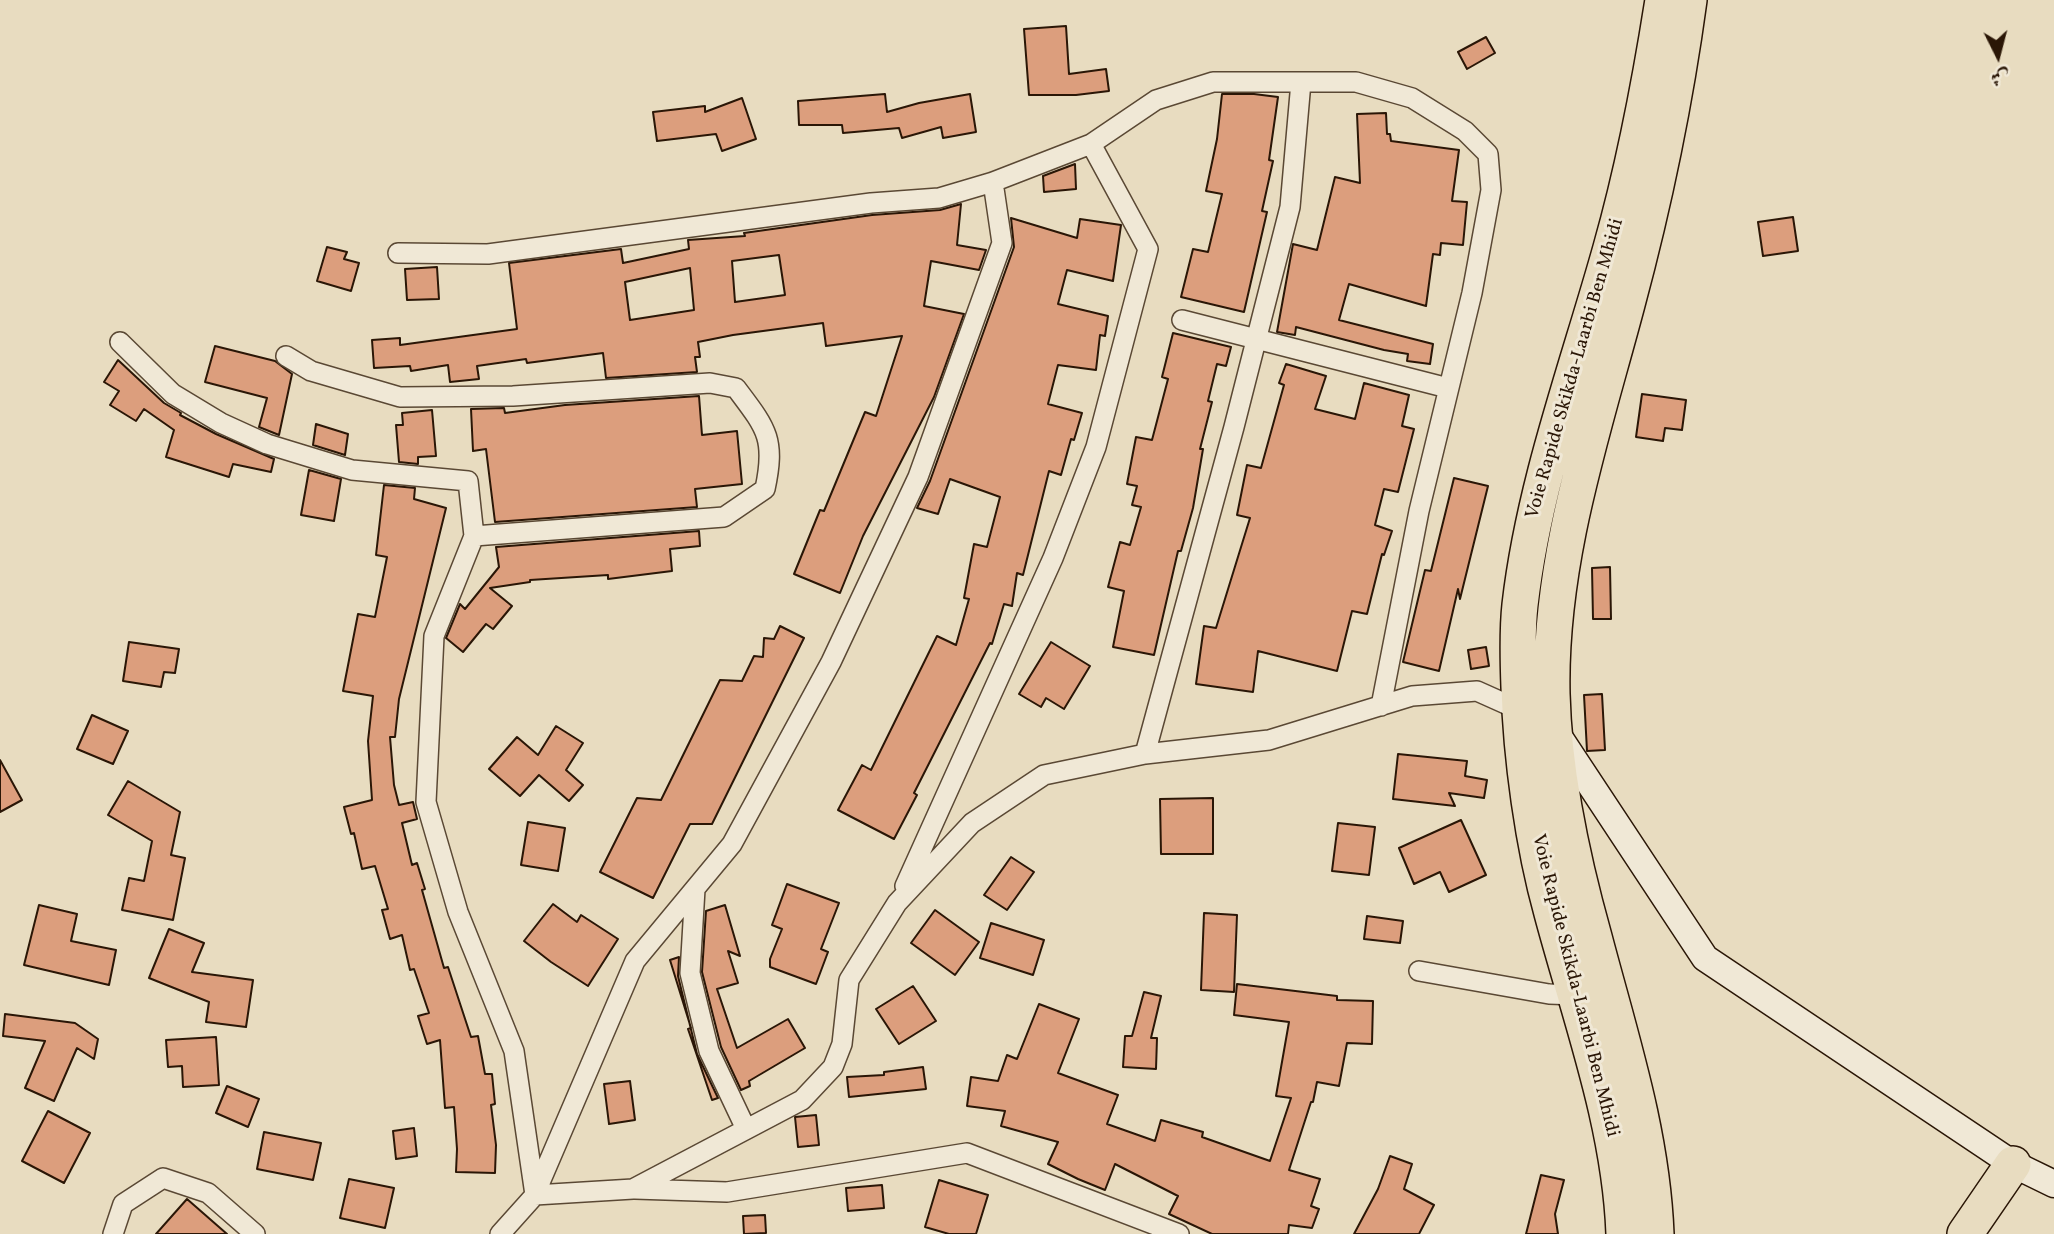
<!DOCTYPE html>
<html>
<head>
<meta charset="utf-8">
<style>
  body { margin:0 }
  #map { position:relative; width:2054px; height:1234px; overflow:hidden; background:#e8dcc0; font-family:Vollkorn,Amiri,serif }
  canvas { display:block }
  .north { position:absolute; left:1963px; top:21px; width:70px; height:70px; -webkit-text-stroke:5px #f0e8d6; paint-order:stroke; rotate:174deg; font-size:19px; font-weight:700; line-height:28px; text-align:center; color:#2a1606 }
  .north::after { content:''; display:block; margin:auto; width:24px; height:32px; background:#2a1606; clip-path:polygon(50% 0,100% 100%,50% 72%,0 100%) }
</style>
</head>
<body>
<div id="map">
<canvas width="2054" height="1234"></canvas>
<div class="north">ش</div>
</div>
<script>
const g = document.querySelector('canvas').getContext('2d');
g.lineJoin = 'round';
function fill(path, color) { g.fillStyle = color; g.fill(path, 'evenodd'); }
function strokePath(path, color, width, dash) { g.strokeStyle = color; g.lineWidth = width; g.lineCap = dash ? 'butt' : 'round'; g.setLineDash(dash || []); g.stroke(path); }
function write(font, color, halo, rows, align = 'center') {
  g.font = font + ' Vollkorn,serif'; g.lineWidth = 6; g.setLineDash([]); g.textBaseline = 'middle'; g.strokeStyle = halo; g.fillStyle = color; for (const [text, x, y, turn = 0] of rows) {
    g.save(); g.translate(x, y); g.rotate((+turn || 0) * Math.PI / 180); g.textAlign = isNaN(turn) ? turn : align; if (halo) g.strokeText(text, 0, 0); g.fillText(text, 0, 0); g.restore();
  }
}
const building = new Path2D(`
  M1066,26L1069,74L1106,69L1109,91L1076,95H1029L1024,29Z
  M1486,37L1495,53L1467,69L1458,52Z
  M885,94L887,112L919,103L970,94L976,132L943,138L941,127L902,138L899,128L843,133L842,125H799L798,101Z
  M1222,94H1254L1278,97L1269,160L1273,161L1262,211L1267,212L1244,312L1181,297L1193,249L1208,252L1222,194L1206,191L1217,139Z
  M742,98L756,139L722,151L716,134L657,141L653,112L705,106V112Z
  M1386,113L1387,134H1390L1391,141L1459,150L1452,201L1467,202L1463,245L1441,243L1440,255L1433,254L1426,306L1349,284L1339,320L1433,344L1430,364L1407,361L1408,354L1384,350L1296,327L1295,335L1277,332L1293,244L1317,250L1335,177L1360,183L1357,114Z
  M1075,164L1076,189L1044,192L1043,176Z
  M961,204L957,245L986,250L979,270L931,261L924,306L964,314L934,397L863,536L840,593L794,574L820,510L824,511L865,412L876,416L902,336L826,346L823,323L733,335L698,342L700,357H695L697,372L606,378L603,353L527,363L526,359L477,366L479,379L450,382L448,365L411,371L410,366L374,368L372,340L400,338V345L517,329L509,263L621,249L623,263L689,249L688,240L745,236L744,233L872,215L940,210ZM779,255L785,295L735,302L732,261ZM690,268L694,310L630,320L625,282Z
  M1793,217L1798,251L1763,256L1758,222Z
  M1011,218L1077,238L1080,219L1121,225L1113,281L1067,270L1058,304L1108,316L1105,336L1100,335L1096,370L1058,365L1048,404L1082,413L1074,440L1071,439L1061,475L1049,471L1023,575L1017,573L1012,606L1004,604L992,644L990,643L914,793L917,795L894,839L838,810L862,765L871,770L937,636L956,645L969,599L964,598L974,544L987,547L1000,497L950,479L938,514L917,508L930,481L1014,247Z
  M327,247L347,252L344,259L359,263L351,291L317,281Z
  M437,267L439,299L407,300L405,269Z
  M1173,333L1231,347L1226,366L1217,364L1208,401L1212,402L1200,449H1203L1193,508L1181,551H1178L1154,655L1113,647L1124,591L1108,587L1120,542L1130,545L1141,507L1132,505L1137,486L1127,484L1136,437L1152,440L1168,379L1162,377Z
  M215,346L275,361L292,374L279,435L259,427L267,398L205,382Z
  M118,360L164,403L181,413L180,415L216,434L274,459L271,472L233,464L229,477L166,457L174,430L144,409L136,421L110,405L119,391L104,382Z
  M1286,364L1326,376L1315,409L1355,419L1364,383L1409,395L1402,426L1414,429L1398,492L1384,489L1375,525L1392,531L1384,555L1382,554L1367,614L1352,611L1337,671L1258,651L1253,692L1196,684L1204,626L1216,628L1250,518L1237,515L1247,465L1261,468L1284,385L1279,383Z
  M1642,394L1686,400L1682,430L1665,428L1663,441L1636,437Z
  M699,396L702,435L737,431L742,484L695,489L697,507L495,522L486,449L473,451L471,409L504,408L505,413L565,405Z
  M432,410L436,456L418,457V464L399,462L396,425H403L402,413Z
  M316,424L348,434L345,455L313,445Z
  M309,470L341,479L334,521L301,515Z
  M1454,478L1488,486L1460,599L1458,589L1439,671L1403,662L1425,570L1431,571Z
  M384,485L415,488L414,499L446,508L399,699L395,737H390L394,785L399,805L413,802L417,819L402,823L412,865L417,863L425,889L422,890L444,968L448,967L471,1037L478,1036L485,1074H492L495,1104L491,1105L496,1145L495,1173L456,1172L457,1149L454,1107L445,1108L440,1040L427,1044L418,1016L429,1013L414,969L410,970L402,935L390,939L382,910L388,909L375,866L362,869L354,833L351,834L344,807L372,800L368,741L373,696L343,691L358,614L375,617L387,557L376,555Z
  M699,531L700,546L670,549L672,571L608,579V575L530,580V582L490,588L512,606L493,629L486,624L463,652L446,638L460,604L465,609L499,567L496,547Z
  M1610,567L1611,619H1593L1592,568Z
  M780,626L804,638L712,824H690L653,898L600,872L637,798L661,800L720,680L742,681L754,656L763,657L764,638L774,639Z
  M129,642L179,649L175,673L164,672L161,687L123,681Z
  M1051,642L1090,666L1064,709L1046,698L1041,707L1019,694Z
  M1486,647L1489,666L1471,669L1468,650Z
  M1602,694L1605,750L1587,751L1584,695Z
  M92,715L128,731L113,764L77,749Z
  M556,726L583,743L566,770L583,785L569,801L539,775L520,796L489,769L517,737L538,755Z
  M1398,754L1467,761L1465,776L1487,780L1484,798L1449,793L1455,806L1393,799Z
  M0,760L22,800L0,812Z
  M128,781L180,812L171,855L185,858L173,920L122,910L129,878L144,881L152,841L108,815Z
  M1213,798V854H1161L1160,799Z
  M1461,820L1486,875L1449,892L1440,872L1414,884L1399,848Z
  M528,822L565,828L558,871L521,865Z
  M1338,823L1375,827L1369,875L1332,871Z
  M1011,857L1034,872L1007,910L984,895Z
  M787,884L839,903L821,949L828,952L816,984L770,967V959L782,929L772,925Z
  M553,904L577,922L581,915L618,939L588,986L551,962L524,941Z
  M39,905L77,914L71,941L116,950L109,985L24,965Z
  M725,905L740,956L728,951L738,983L717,989L737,1048L788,1019L805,1048L749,1081L750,1086L741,1090L721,1047L702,972L706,911Z
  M935,910L979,942L955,975L911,943Z
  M1204,913L1237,915L1234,992L1201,990Z
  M1367,916L1403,921L1400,943L1364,939Z
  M991,923L1044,940L1033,975L980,958Z
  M169,929L204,943L192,972L253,980L246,1027L206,1022L209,1002L149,978Z
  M679,957L678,976L697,1054L718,1098L712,1100L688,1029L691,1028L670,960Z
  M1237,984L1337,996V1000L1373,1001L1372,1044L1347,1043L1339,1086L1317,1082L1313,1102H1311L1289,1170L1320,1179L1311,1206L1319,1209L1312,1228L1289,1225L1288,1234H1212L1169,1214L1178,1196L1115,1164L1105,1190L1078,1179L1048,1164L1058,1142L1001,1126L1005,1111L967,1106L971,1077L998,1081L1007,1055L1017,1059L1039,1004L1079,1019L1058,1073L1118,1095L1107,1124L1155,1141L1161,1120L1203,1132L1202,1137L1270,1161L1291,1098L1276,1096L1289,1022L1234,1015Z
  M913,986L936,1021L899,1044L876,1009Z
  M1144,992L1161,996L1151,1038H1157L1156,1069L1123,1067L1125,1036H1132Z
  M5,1014L75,1023L98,1039L94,1059L77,1048L54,1101L25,1088L45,1041L3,1036Z
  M216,1037L219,1085L183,1087L182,1066L168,1067L166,1040Z
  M923,1067L926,1089L849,1097L847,1077L884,1075V1072Z
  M630,1081L635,1120L609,1124L604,1084Z
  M227,1086L259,1099L248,1127L216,1113Z
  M48,1111L90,1133L64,1183L22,1161Z
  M816,1115L819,1145L798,1147L795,1117Z
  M414,1128L417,1156L396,1159L393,1131Z
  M264,1132L321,1143L313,1180L257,1169Z
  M1390,1156L1412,1164L1404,1189L1434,1205L1419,1234H1354L1378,1189Z
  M1541,1175L1564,1180L1555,1214L1558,1234H1526Z
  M349,1179L394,1188L385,1228L340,1218Z
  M939,1180L988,1195L976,1234H949L925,1227Z
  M882,1185L884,1208L848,1211L846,1188Z
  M187,1199L227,1234H156Z
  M765,1215L766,1233L744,1234L743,1216Z`);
const street = new Path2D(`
  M398,253L488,254L871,203L939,198L993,182L1091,144L1156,100L1213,82H1356L1412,98L1465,131L1488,154L1491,190L1472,293L1419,511L1381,706
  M1182,320L1448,388
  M120,342L173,394L221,423L267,444L352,470L468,481L474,536
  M286,356L311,371L400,397L513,396L710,383L736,388C766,428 776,438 765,489L724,517L474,536L434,636L426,802L458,912L514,1051L535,1195
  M1145,754L1234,427L1290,207L1301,82
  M905,886L1053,558L1096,447L1148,249L1091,144
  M695,889L690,973L709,1051L746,1129
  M1419,971L1549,994L1576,995
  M635,1189L727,1192L967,1153L1179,1234
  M535,1194L635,961L732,844L831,662L918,477L1002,243L993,182
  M113,1234L123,1204L163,1178L208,1193L255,1234
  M500,1234L535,1195L633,1189L802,1100L833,1067L842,1044L849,980L897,903L972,823L1044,775L1145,754L1269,740L1412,696L1477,691L1515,708L1521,716`);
const secondary = new Path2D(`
  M1555,731L1705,958L2013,1164L2054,1184`);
const highway = new Path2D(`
  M1624,1234C1620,1124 1580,1018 1552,913C1533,845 1521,757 1519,687C1518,660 1517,632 1520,605C1534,483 1578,366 1611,248C1634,167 1650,83 1663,0
  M1656,1234C1652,1131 1620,1036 1594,937C1572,859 1554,775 1552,694C1549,560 1593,432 1627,304C1654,204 1675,103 1689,0
  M1965,1234L2013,1164`);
const streetNames = [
  ["Voie Rapide Skikda-Laarbi Ben Mhidi",1576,369,-74],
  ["Voie Rapide Skikda-Laarbi Ben Mhidi",1574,986,76]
];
fill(building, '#dc9e7d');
strokePath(building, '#2a1606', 2);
strokePath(street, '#5a4834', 22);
strokePath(secondary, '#2a1606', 29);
strokePath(highway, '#2a1606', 38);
strokePath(street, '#f0e8d6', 19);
strokePath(secondary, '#f0e8d6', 26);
strokePath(highway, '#e8dcc0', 35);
write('19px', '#2a1606', '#f0e8d6', streetNames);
</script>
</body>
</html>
